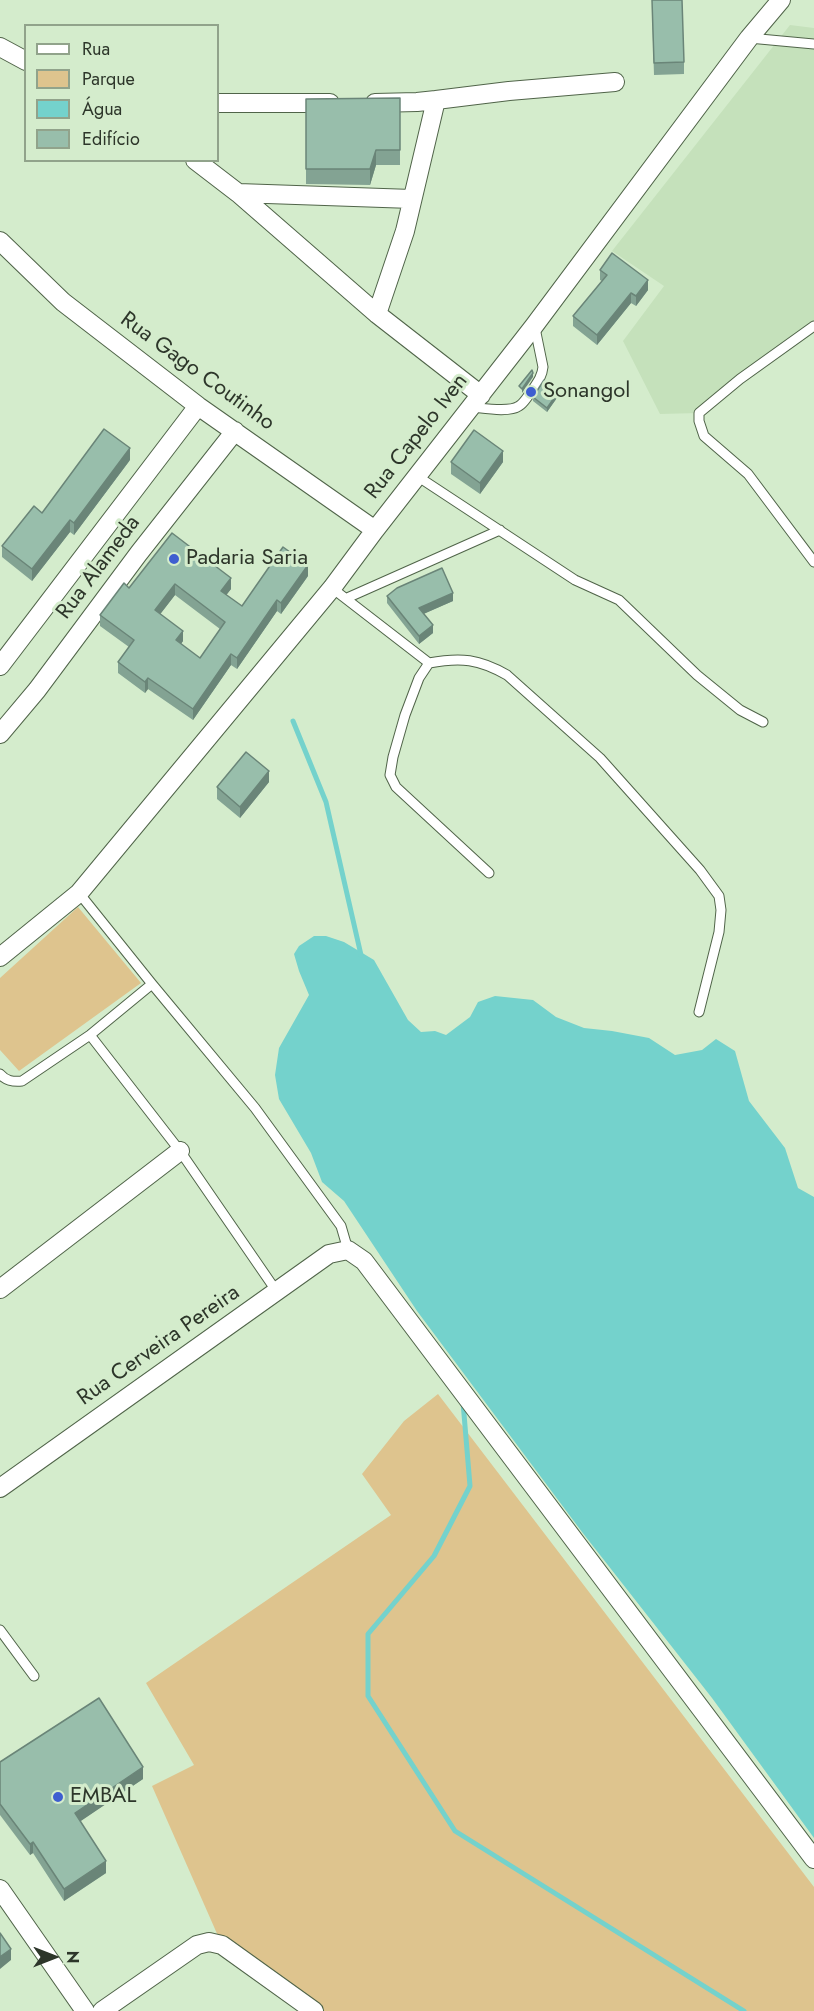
<!DOCTYPE html>
<html>
<head>
<meta charset="utf-8">
<style>
  body { margin:0 }
  #map { position:relative; width:814px; height:2011px; overflow:hidden; background:#d4eccc; font-family:Jost,sans-serif }
  canvas { display:block }
  .legend { position:absolute; left:24px; top:24px; width:195px; height:138px; box-sizing:border-box; background:#d4eccc; border:2px solid #91a38b; margin:0; padding:8px 10px; list-style:none; font-size:18px; color:#2d362a }
  .legend li { display:flex; align-items:center; gap:12px; height:30px }
  .legend b { width:30px; border:2px solid #91a38b }
  .north { position:absolute; left:24px; top:1927px; width:60px; height:60px; -webkit-text-stroke:4px #d4eccc; paint-order:stroke; rotate:90deg; font-size:16px; font-weight:700; line-height:24px; text-align:center; color:#2d362a }
  .north::after { content:''; display:block; margin:auto; width:21px; height:27px; background:#2d362a; clip-path:polygon(50% 0,100% 100%,50% 72%,0 100%) }
</style>
</head>
<body>
<div id="map">
<canvas width="814" height="2011"></canvas>
<ul class="legend">
<li><b style="height:8px;background:#fff"></b>Rua</li>
<li><b style="height:16px;background:#dec48e"></b>Parque</li>
<li><b style="height:16px;background:#74d2cc"></b>Água</li>
<li><b style="height:16px;background:#98beab"></b>Edifício</li>
</ul>
<div class="north">N</div>
</div>
<script>
const g = document.querySelector('canvas').getContext('2d');
g.lineJoin = 'round';
function fill(path, color) { g.fillStyle = color; g.fill(path, 'evenodd'); }
function strokePath(path, color, width, dash) { g.strokeStyle = color; g.lineWidth = width; g.lineCap = dash ? 'butt' : 'round'; g.setLineDash(dash || []); g.stroke(path); }
function write(font, color, halo, rows, align = 'center') {
  g.font = font + ' Jost,sans-serif'; g.lineWidth = 6; g.setLineDash([]); g.textBaseline = 'middle'; g.strokeStyle = halo; g.fillStyle = color; for (const [text, x, y, turn = 0] of rows) {
    g.save(); g.translate(x, y); g.rotate((+turn || 0) * Math.PI / 180); g.textAlign = isNaN(turn) ? turn : align; if (halo) g.strokeText(text, 0, 0); g.fillText(text, 0, 0); g.restore();
  }
}
const built = new Path2D(`
  M790,25L814,28V326L699,413L660,414L623,341L664,286L612,251Z`);
const green = new Path2D(`
  M78,907L141,983L19,1071L0,1050V978Z
  M438,1394L814,1887V2011H314L222,1945L152,1786L194,1765L146,1683L391,1515L362,1474L404,1421Z`);
const water = new Path2D(`
  M314,936H326L344,942L374,960L408,1020L421,1032L435,1031L446,1035L470,1017L478,1002L495,996L533,1000L556,1017L584,1028L612,1031L649,1038L675,1055L702,1050L716,1039L735,1051L749,1101L785,1148L798,1188L814,1197V1838L712,1698L582,1532L417,1311L344,1201L322,1182L311,1153L279,1099L275,1075L279,1048L309,995L299,971L294,954L299,946Z`);
const stream = new Path2D(`
  M293,721L326,802L361,955
  M463,1402L470,1486L434,1556L368,1634V1696L455,1831L744,2011`);
const lane = new Path2D(`
  M749,38L814,44
  M814,326L740,379L699,413V421L704,436L748,474L814,562
  M471,407C483,408 509,413 519,406C524,403 527,397 531,392C537,383 542,377 543,367L535,328
  M417,476L575,580L619,600L697,675L740,710L763,722
  M332,588L429,663C461,657 479,659 507,675L600,758L700,870L719,896L721,910L719,932L699,1012
  M347,598L500,530
  M429,663L419,678L405,715L393,757L390,775L396,787L489,873
  M79,893L152,984L255,1108L341,1226L348,1250
  M90,1035L180,1151L277,1292
  M0,1074C6,1081 13,1082 22,1081L90,1035L152,984
  M0,1630L34,1676`);
const street = new Path2D(`
  M0,47L26,61
  M436,100L509,91L615,82
  M218,103H330
  M375,103L417,102L436,100L405,231L377,314
  M195,160L238,193L377,314L481,395
  M238,193L412,199
  M0,241L63,302L198,406L375,530
  M0,666L198,406
  M0,734L37,690L139,553L235,431
  M0,957L79,893L332,588L375,530L534,326L749,38L781,0
  M0,1289L180,1151
  M0,1488L329,1254L348,1250L364,1261L814,1859
  M0,1889L85,2011
  M102,2011L197,1945L209,1942L222,1945L314,2011`);
const wall = new Path2D(`
  M652,10L684,62V74L654,75Z
  M400,98V165H376L370,185L306,184V99Z
  M600,270L648,290L636,306L631,303L597,345L573,326V316L602,281L600,280Z
  M559,395L547,412L533,401V397Z
  M130,460L74,535L70,532L32,581L2,557V546L42,513Z
  M451,462H503L480,494L451,474Z
  M172,533L231,589L226,595L242,606L308,576L281,614L277,611L237,669L231,665L193,720L148,689L145,693L118,673V662L129,647L100,626V615L129,588ZM175,595L220,629L200,658L181,644L183,641L160,614Z
  M387,596L453,601L423,614L433,633L419,644L387,603Z
  M269,782L240,818L217,799V787Z
  M0,1762L143,1779L80,1821L106,1873L64,1901L33,1853L30,1855L0,1815Z`);
const shadedWall = new Path2D(`
  M376,150V165L370,185V169Z
  M648,280V290L636,306V296Z
  M631,293V303L597,345V335Z
  M533,373V377L522,393V389Z
  M559,391V395L547,412V408Z
  M130,448V460L74,535V523Z
  M503,451V462L480,494V483Z
  M70,520V532L32,581V569Z
  M308,565V576L281,614V603Z
  M231,578V589L221,602V591Z
  M175,584V595L155,621V610Z
  M453,593V601L419,616V608Z
  M277,600V611L237,669V658Z
  M433,625V633L419,644V636Z
  M183,631V641L176,651V640Z
  M231,654V665L193,720V709Z
  M148,678V689L145,693V682Z
  M269,771V782L240,818V807Z
  M143,1767V1779L75,1825V1813Z
  M33,1842V1853L30,1855V1844Z
  M106,1861V1873L64,1901V1889Z
  M11,1949V1960L0,1969V1957Z`);
const building = new Path2D(`
  M652,0H682L684,62L654,63Z
  M400,98V150H376L370,169H306V99Z
  M612,253L648,280L636,296L631,293L597,335L573,316L607,275L600,270Z
  M532,370L533,373L522,389L519,386Z
  M544,380L559,391L547,408L533,397Z
  M104,429L130,448L74,523L70,520L32,569L2,546L34,506L42,513Z
  M474,430L503,451L480,483L451,462Z
  M172,533L231,578L221,591L242,606L283,547L308,565L281,603L277,600L237,658L231,654L193,709L148,678L145,682L118,662L134,640L100,615L124,583L129,588ZM175,584L225,622L200,658L176,640L183,631L155,610Z
  M442,568L453,593L419,608L433,625L419,636L387,596L397,588Z
  M246,752L269,771L240,807L217,787Z
  M99,1698L143,1767L75,1813L106,1861L64,1889L33,1842L30,1844L0,1804V1762Z
  M0,1933L11,1949L0,1957Z`);
const markers = [
  [531,392,6,"#3e5ed0"],
  [174,559,6,"#3e5ed0"],
  [58,1797,6,"#3e5ed0"]
];
const streetNames = [
  ["Rua Gago Coutinho",197,372,36],
  ["Rua Capelo Iven",417,437,-52],
  ["Rua Alameda",99,568,-53],
  ["Rua Cerveira Pereira",159,1346,-35]
];
const poiNames = [
  ["Sonangol",543,392],
  ["Padaria Saria",186,559],
  ["EMBAL",70,1797]
];
fill(built, '#c5e1bb');
fill(green, '#dec48e');
fill(water, '#74d2cc');
strokePath(stream, '#74d2cc', 5);
strokePath(lane, '#506449', 11);
strokePath(street, '#506449', 20);
strokePath(lane, '#fff', 9);
strokePath(street, '#fff', 18);
fill(wall, '#83a393');
fill(shadedWall, '#6a8578');
fill(building, '#98beab');
strokePath(building, '#6a8578', 1.5);
for (const [x, y, r, color] of markers) { const dot = new Path2D(); dot.arc(x, y, r, 0, 2 * Math.PI); g.fillStyle = color; g.fill(dot); strokePath(dot, '#d4eccc', 2); }
write('22px', '#2d362a', '#d4eccc', streetNames);
write('22px', '#2d362a', '#d4eccc', poiNames, 'left');
</script>
</body>
</html>
